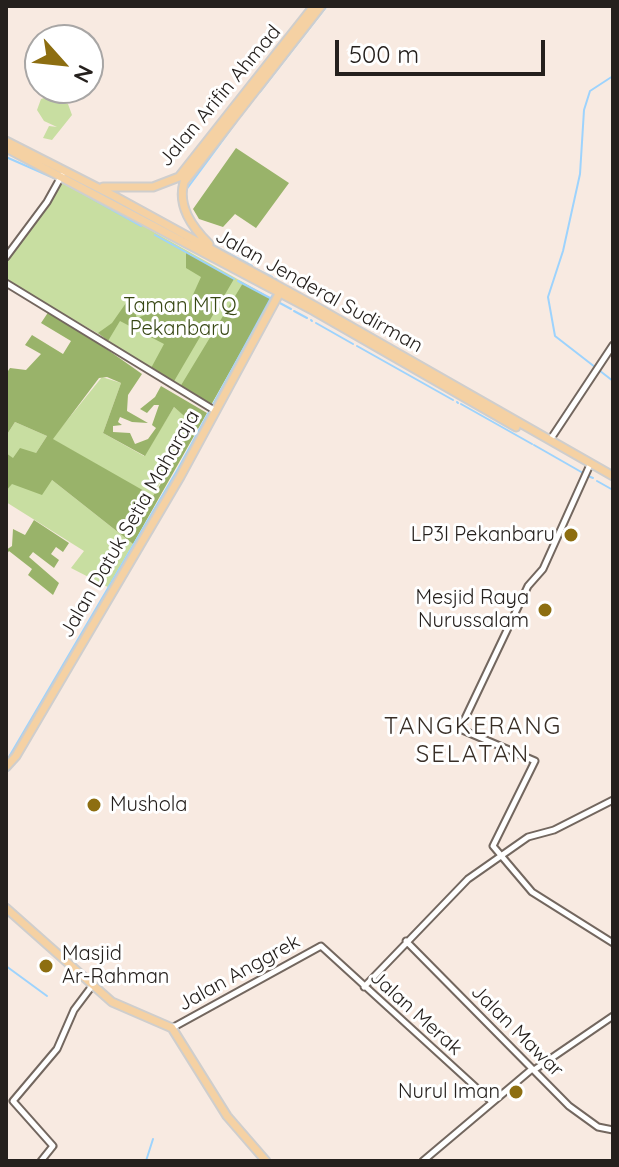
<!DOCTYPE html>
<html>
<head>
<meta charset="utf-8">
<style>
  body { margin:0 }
  #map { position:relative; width:619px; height:1167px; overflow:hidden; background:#f8eae1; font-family:Quicksand,sans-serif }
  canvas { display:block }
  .frame { position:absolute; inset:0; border:8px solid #25201d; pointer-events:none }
  .north { position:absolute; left:24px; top:24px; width:80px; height:80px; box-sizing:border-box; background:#fff; border:2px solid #a8a6a5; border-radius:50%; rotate:117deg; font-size:22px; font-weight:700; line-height:32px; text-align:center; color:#25201d }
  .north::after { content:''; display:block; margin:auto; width:28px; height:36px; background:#8d6e11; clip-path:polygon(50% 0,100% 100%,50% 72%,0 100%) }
  .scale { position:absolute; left:335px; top:40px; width:210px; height:36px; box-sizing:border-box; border:4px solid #25201d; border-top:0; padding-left:10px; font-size:24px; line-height:28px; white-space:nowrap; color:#25201d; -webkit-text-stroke:6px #fff; paint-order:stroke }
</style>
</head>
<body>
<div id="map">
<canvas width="619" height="1167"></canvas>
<div class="frame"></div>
<div class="north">N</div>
<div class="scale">500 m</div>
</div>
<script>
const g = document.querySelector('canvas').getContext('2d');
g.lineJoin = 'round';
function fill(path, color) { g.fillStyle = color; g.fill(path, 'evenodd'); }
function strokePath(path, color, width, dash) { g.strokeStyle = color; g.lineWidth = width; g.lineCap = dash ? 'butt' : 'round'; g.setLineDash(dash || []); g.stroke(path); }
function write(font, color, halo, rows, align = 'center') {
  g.font = font + ' Quicksand,sans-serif'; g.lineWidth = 6; g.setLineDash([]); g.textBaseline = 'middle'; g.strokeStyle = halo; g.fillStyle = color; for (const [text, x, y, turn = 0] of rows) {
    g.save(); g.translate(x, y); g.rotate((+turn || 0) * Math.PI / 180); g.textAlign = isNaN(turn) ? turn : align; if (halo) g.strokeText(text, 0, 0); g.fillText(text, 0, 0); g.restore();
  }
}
const green = new Path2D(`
  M50,96L68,104L72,115L52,140L43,138L49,126L57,127L44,121L37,110L41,99Z
  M62,180L271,298L211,405L110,345L104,337L6,281V261Z
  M102,377L121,383L103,433L144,456L174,407L191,421L153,497L52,439Z
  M15,422L47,436L36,453L13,459L6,453V436Z
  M52,480L133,544L108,587L71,568L84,551L6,502V491L12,483Z`);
const forest = new Path2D(`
  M236,148L289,183L256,228L235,214L223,227L199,219L193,209Z
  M186,252L234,279L173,383L150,370L164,344L120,321L108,341L98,333L112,323L126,303L133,307L137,318C153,312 168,305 186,310L201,277L186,268Z
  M243,283L271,298L211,405L180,387Z
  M49,311C82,331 111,352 142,374L128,395L127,411L148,423L132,422L120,417L118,422L122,425L113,426V432L130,433L135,444L148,439L156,428L152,425L159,405H154L147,413L140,409L155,397L161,386L207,413L133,544L52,480L42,495L12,484L6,491V453L13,458L20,448L36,453L47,436L15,422L6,436V374L10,368L26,370L41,354L25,345L32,335L63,354L71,341L41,323ZM107,377L121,383L103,433L145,456L174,407L191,422L167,474L153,496L53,439L99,378Z
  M34,520L69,543L63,552L56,547L51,554L59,560L54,568L33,552L29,557L59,583L53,595L28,575L32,569L9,551L6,555V550L12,546L13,529L25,535Z`);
const stream = new Path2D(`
  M613,76L590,91L584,110L580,174L563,251L548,297L555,336L613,381
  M260,92L327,6
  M240,117L257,95
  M6,157L56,179
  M62,182L141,226
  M186,190L237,121
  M155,235L234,279
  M211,244L252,266
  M256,269L272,277
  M276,279L280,284
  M238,281L270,298
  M278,302L291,309
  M294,311L307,318
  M311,320L312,321
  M316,323L353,344
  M357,346L453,400
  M457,402L458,403
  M461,404L532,444
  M534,445L583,473
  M588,476L593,478
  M597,481L613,490
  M6,762L178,469L272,296
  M6,966L47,996
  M146,1161L153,1139`);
const minor = new Path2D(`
  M6,257L47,202L62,175
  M6,283L214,410
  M550,440L613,345
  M589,467L543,569L528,586L460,729L535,761L493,846L532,892L613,943
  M406,941L569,1106L598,1127L613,1130
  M364,987L468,879L528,837L554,830L613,800
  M172,1028L321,946L492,1102
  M534,1070L613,1016
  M41,1161L53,1146L13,1101L57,1049L74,1010L92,986
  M423,1161L532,1069`);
const major = new Path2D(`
  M6,141L116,197L315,306L613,476
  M6,148L314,311L516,427
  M103,187H153L179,177L314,6
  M209,244C192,227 177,206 184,182L321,6
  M6,767L16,756L180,477L279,294
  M6,908L112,1002L172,1028L227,1116L266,1161`);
const markers = [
  [571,535,8,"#8d6e11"],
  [545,610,8,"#8d6e11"],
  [94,805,8,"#8d6e11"],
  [46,966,8,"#8d6e11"],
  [516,1092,8,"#8d6e11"]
];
const streetNames = [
  ["Jalan Arifin Ahmad",220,96,-50],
  ["Jalan Jenderal Sudirman",319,291,29],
  ["Jalan Datuk Setia Maharaja",130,524,-60],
  ["Jalan Anggrek",239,973,-29],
  ["Jalan Merak",416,1013,42],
  ["Jalan Mawar",517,1031,45]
];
const parkNames = [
  ["Taman MTQ",180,306],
  ["Pekanbaru",180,329]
];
const poiNames = [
  ["LP3I Pekanbaru",555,535],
  ["Mesjid Raya",529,598],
  ["Nurussalam",529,621],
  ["Mushola",110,805,"left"],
  ["Masjid",62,954,"left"],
  ["Ar-Rahman",62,977,"left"],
  ["Nurul Iman",500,1092]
];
const quarterNames = [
  ["TANGKERANG",473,727],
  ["SELATAN",473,755]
];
fill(green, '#c8dea1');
fill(forest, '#99b36a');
strokePath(stream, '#9dd3fd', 2);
strokePath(minor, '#73675f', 9);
strokePath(major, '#cfcecd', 11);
strokePath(minor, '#fff', 5);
strokePath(major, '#f5d1a3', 7);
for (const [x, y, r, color] of markers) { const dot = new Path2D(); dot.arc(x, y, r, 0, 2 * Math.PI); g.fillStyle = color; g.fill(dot); strokePath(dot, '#fff', 3); }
write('20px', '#25201d', '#fff', streetNames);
write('20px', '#384814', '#fff', parkNames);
write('20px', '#25201d', '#fff', poiNames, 'right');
g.letterSpacing = '2px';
write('24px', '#382e26', '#fff', quarterNames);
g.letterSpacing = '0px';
</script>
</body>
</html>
